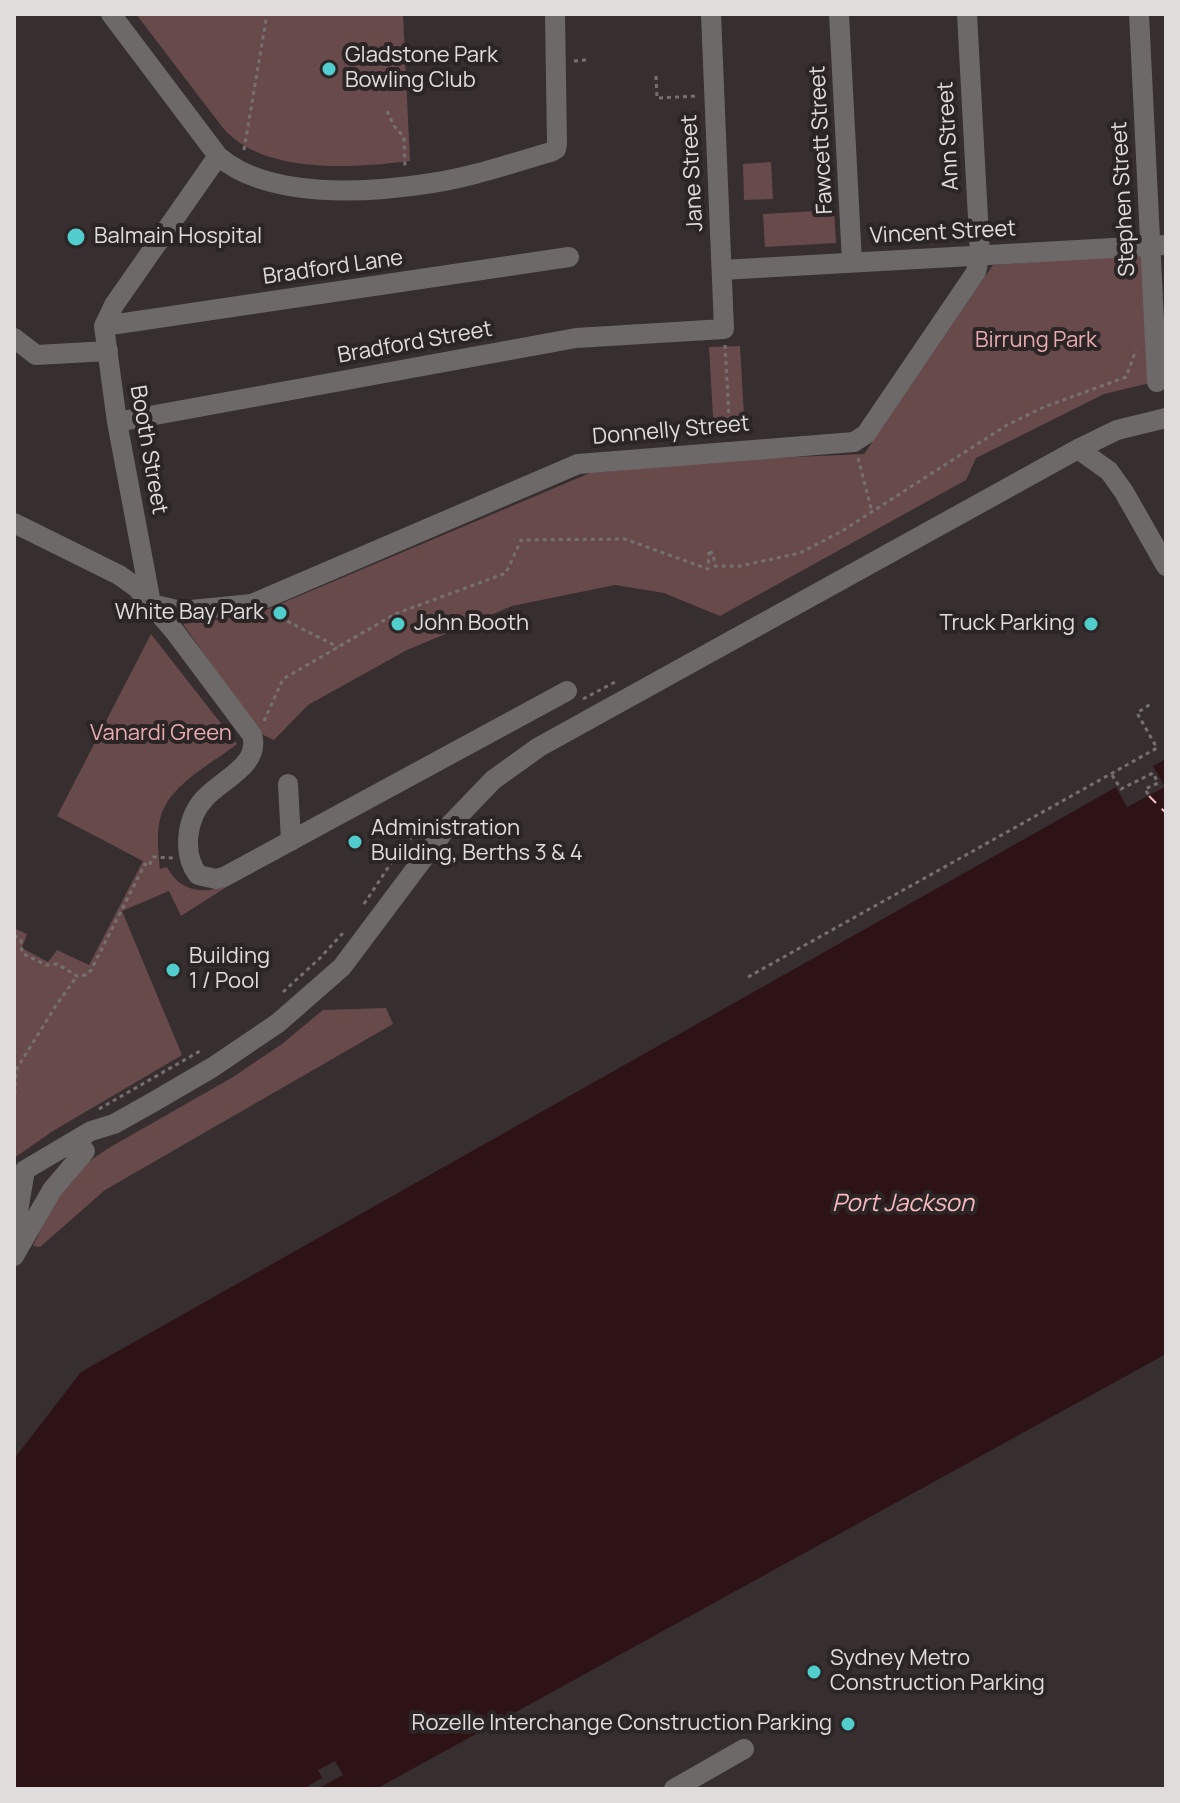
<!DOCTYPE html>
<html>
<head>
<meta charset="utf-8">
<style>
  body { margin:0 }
  #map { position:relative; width:1180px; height:1803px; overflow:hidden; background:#362e2f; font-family:Manrope,sans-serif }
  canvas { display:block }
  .frame { position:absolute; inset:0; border:16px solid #e1dcdc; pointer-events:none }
</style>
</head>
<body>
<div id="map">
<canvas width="1180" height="1803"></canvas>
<div class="frame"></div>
</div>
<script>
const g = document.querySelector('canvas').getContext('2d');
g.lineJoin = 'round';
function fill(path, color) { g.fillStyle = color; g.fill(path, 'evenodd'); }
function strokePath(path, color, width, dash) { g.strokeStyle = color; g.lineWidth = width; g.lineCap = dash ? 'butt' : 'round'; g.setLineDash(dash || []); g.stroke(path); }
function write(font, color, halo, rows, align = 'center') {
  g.font = font + ' Manrope,sans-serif'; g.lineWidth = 8; g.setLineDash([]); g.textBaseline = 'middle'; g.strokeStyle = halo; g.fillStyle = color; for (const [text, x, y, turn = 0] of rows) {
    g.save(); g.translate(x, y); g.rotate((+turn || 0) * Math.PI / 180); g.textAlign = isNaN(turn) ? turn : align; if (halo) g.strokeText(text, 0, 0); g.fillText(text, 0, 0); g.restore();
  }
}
const green = new Path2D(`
  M136,14H403L410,161C353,168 264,175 223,128Z
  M771,162L773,199L744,200L743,164Z
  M834,210L836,243L765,247L763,214Z
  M1142,254L1150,383L1104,394L976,458L966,480L720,616L664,593L615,585L512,606L407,650L308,705L274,740L259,733L183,624L254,615L590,473L750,459L864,454L993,265Z
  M740,346L745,433L714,435L709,347Z
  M151,634L237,744C214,762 179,780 165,806C155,824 158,849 160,869L167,867C180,892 203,894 228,886L181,916L169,891L122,911L182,1055L53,1131L14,1158V928L27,934L22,948L48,962L57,950L89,965L143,861L57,816Z
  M386,1008L393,1024L105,1190L40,1247L33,1246L55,1200L84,1165L107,1149L233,1077L282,1044L323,1010Z`);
const water = new Path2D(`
  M1166,759V1354L376,1789H14V1459L81,1372Z`);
const pier = new Path2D(`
  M1153,766L1165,787L1127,807L1116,787Z
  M335,1761L343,1775L317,1789H303L322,1778L318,1770Z`);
const ferry = new Path2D(`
  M1149,796L1166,813`);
const path = new Path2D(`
  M574,61L586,60
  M656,76L657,98L698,96
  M387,111L394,126L404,137L405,169
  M244,150L267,14
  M725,345L730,433
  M858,458L872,512
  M709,552L713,553L715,566H740L800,553L842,531L1007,425L1044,407L1126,377L1136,350
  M273,614L338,647
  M583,699L615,682
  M264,721L283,679L395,614L506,573L521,540L625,539L708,569L709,552
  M1112,775L1121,789L1153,773L1158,783L1145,789L1149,796
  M364,904L403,845L419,831
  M14,935L21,940L22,953L46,965L57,964L77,976L86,975L91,970L145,864L149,866L153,857L173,858
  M748,977L1157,748L1137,713L1152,703
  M283,992L319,959L343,933
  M99,1109L200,1051
  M14,1110L16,1070L55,1007L77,976`);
const minor = new Path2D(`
  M111,14L218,156L114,305L104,326L117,422L151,603
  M839,14L852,262
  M1139,14L1157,382
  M218,156C269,200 369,193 432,183C472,177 512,163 551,152L556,149L557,144L555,14
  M722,270L1166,245
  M104,326L569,257
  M14,338L36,355L108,351
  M117,422L576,338L724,329L711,14
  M1078,449L1109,471L1124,492L1166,566
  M14,523L119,575L136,587L175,632L252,735C261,765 221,780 205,798C186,818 182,854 198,875L216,879L224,877L567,691
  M151,604L181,611L252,604L578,464L854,442L866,434L976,272L980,255L967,14
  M288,784L291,841
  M14,1235L25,1170L91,1131L114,1124L155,1101L213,1067L278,1023L342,967L444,831L493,780L539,747L1078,449L1117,430L1166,418
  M14,1256L52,1190L85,1151
  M674,1789L744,1749`);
const markers = [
  [329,69,8,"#52cdcd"],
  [76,237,10,"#52cdcd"],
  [280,613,8,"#52cdcd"],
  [398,624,8,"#52cdcd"],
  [1091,624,8,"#52cdcd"],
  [355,842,8,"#52cdcd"],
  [173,970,8,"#52cdcd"],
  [814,1672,8,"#52cdcd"],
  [848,1724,8,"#52cdcd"]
];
const poiNames = [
  ["Gladstone Park",345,56],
  ["Bowling Club",345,81],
  ["Balmain Hospital",94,237],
  ["White Bay Park",264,613,"right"],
  ["John Booth",414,624],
  ["Truck Parking",1075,624,"right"],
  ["Administration",371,829],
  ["Building, Berths 3 & 4",371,854],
  ["Building",189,957],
  ["1 / Pool",189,982],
  ["Sydney Metro",830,1659],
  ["Construction Parking",830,1684],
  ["Rozelle Interchange Construction Parking",832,1724,"right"]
];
const streetNames = [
  ["Ann Street",949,136,-93],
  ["Fawcett Street",822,140,-93],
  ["Jane Street",693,173,-93],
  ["Stephen Street",1124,199,-93],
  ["Vincent Street",943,233,-3],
  ["Bradford Lane",333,268,-8],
  ["Bradford Street",415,343,-10],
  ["Donnelly Street",671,431,-5],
  ["Booth Street",148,450,80]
];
const parkNames = [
  ["Birrung Park",1036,341],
  ["Vanardi Green",161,734]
];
const waterNames = [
  ["Port Jackson",903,1204]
];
fill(green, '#684a4b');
fill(water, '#2e1316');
fill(pier, '#362e2f');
strokePath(ferry, '#f9b9bd', 2, [10, 8]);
strokePath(path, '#777070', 3, [4, 4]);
strokePath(minor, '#6d6969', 20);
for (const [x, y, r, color] of markers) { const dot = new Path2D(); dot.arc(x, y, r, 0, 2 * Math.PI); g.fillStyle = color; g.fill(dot); strokePath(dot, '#2c2525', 3); }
write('22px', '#e1dcdc', '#2c2525', poiNames, 'left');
write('22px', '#e1dcdc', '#2c2525', streetNames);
write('22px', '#eaabae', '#2c2525', parkNames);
write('italic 24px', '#f9b9bd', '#2c2525', waterNames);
</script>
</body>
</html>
